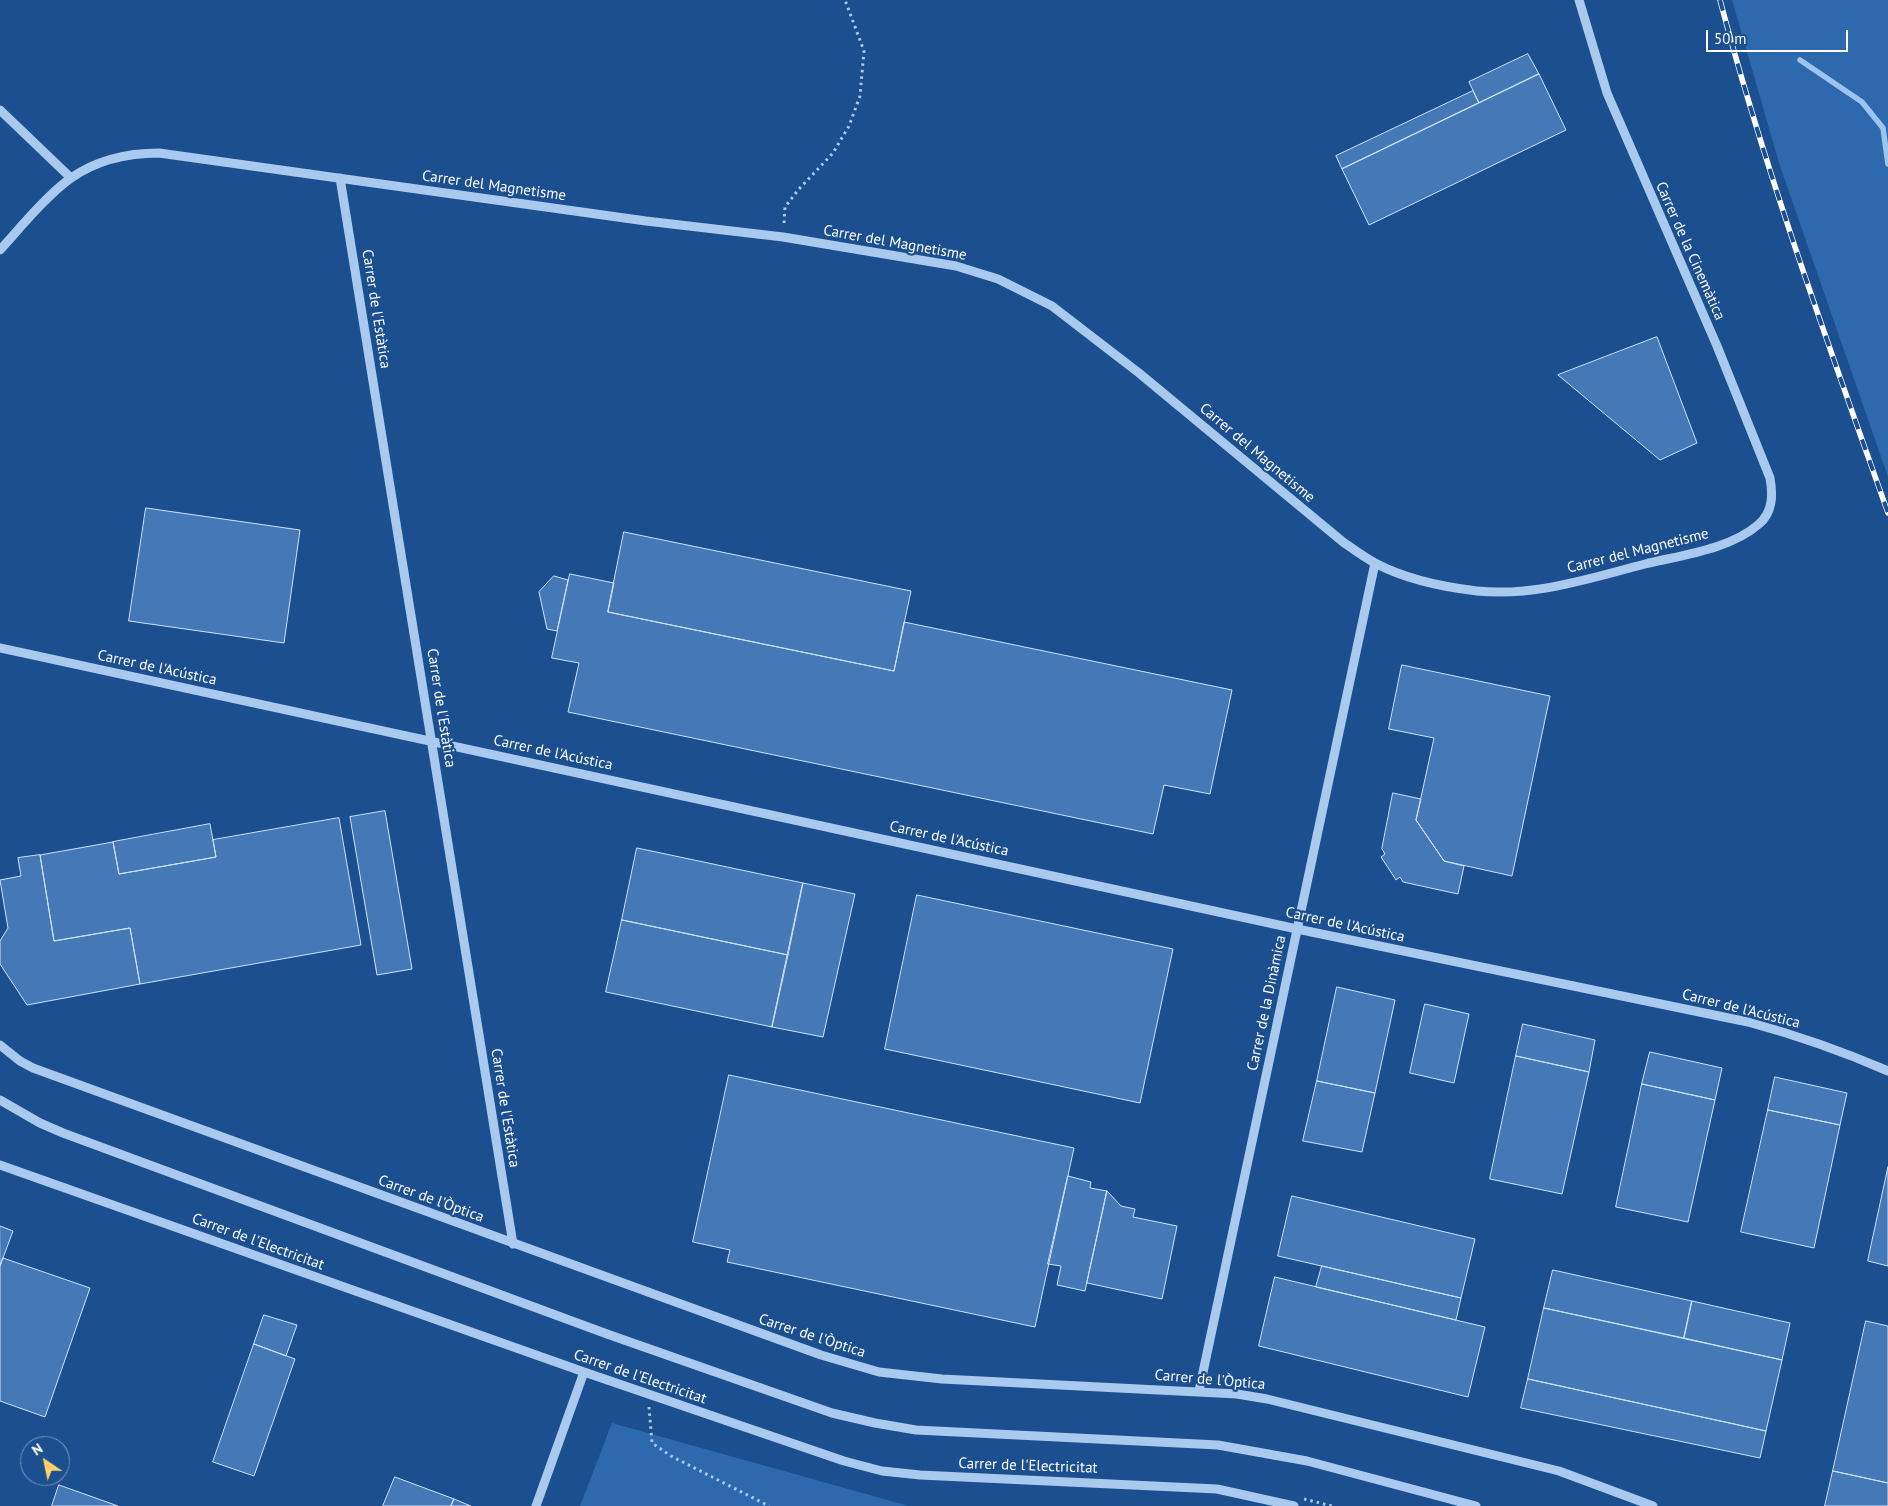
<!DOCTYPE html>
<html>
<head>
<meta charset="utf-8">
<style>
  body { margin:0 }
  #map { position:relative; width:1888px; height:1506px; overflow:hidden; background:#1b4f8f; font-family:"PT Sans",sans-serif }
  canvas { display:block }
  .north { position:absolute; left:20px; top:1436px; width:50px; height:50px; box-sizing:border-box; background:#1b4f8f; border:1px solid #7695bc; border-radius:50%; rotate:326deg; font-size:14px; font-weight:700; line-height:20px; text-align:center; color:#fff }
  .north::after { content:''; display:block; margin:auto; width:18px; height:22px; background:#ffd166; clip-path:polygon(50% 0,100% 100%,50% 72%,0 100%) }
  .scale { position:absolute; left:1706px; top:30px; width:142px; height:22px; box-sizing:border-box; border:2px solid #fff; border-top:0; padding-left:6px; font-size:15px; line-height:18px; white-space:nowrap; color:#fff; -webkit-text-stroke:4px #1b4f8f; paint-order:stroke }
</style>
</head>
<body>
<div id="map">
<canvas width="1888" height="1506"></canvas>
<div class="north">N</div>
<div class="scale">50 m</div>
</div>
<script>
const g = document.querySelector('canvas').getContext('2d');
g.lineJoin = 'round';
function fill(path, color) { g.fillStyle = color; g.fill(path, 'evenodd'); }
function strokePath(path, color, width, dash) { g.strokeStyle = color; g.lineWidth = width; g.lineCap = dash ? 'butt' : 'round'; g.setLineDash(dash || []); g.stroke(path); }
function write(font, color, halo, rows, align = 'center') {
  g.font = font + ' "PT Sans",sans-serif'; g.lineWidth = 4.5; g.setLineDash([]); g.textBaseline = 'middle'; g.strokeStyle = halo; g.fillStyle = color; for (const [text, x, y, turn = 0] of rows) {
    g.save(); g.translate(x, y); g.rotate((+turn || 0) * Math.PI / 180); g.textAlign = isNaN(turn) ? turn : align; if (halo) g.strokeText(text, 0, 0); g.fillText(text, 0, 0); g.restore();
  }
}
const green = new Path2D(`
  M1732,0H1888V477L1779,163Z
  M612,1423L909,1506H580Z`);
const stream = new Path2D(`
  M1800,60L1862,102L1883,128L1888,164`);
const building = new Path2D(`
  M1528,54L1539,74L1479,103L1469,82Z
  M1539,74L1566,130L1369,225L1342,169Z
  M1473,91L1479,103L1342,169L1336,156Z
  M1657,337L1697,443L1660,460L1558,375Z
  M146,508L300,530L284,643L129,621Z
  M624,532L911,591L894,671L608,612Z
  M570,574L614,583L608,612L894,671L904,622L1232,690L1210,794L1164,785L1153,834L568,712L579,663L552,658Z
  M554,576L568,580L557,631L547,629L539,592Z
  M1402,665L1550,696L1512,876L1444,861L1416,820L1434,738L1389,729Z
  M1393,793L1421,799L1416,820L1444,861L1464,866L1458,894L1403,882L1400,877L1396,880L1381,857L1385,854L1382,849Z
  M385,811L412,969L377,975L350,817Z
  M339,818L361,945L140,984L130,928L54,941L40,855L113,842L119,874L216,857L213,840Z
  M210,824L216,857L119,874L113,842Z
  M637,848L803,883L788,955L622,920Z
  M40,855L54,941L130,928L140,984L27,1005L0,964V941L8,928L0,880L21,876L18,858Z
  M803,883L855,894L823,1037L772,1027Z
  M917,895L1173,949L1140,1103L885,1049Z
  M622,920L788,955L772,1027L606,992Z
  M1337,987L1395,1000L1375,1093L1317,1081Z
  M1425,1004L1469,1014L1454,1083L1410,1073Z
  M1523,1024L1595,1040L1589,1072L1516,1056Z
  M1650,1052L1722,1068L1715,1100L1642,1084Z
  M1516,1056L1589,1072L1562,1194L1490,1179Z
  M729,1075L1074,1148L1035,1327L727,1262L730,1250L693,1242Z
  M1775,1077L1847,1093L1840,1125L1768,1110Z
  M1317,1081L1375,1093L1362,1152L1303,1141Z
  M1642,1084L1715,1100L1688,1222L1616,1207Z
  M1768,1110L1840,1125L1814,1248L1741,1232Z
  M1888,1167V1266L1868,1261Z
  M1068,1176L1091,1182L1090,1188L1107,1191L1085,1291L1057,1285L1061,1266L1048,1264Z
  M1107,1191L1121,1206L1135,1209L1133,1217L1177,1226L1162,1299L1087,1283Z
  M1292,1196L1475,1239L1461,1298L1278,1256Z
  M0,1226L13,1231L0,1266Z
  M3,1258L90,1288L45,1417L0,1401V1266Z
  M1322,1266L1461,1298L1456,1320L1316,1287Z
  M1553,1270L1692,1301L1684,1338L1544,1308Z
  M1275,1277L1485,1327L1468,1397L1259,1346Z
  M1692,1301L1790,1323L1782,1360L1684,1338Z
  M1544,1308L1782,1360L1766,1431L1528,1379Z
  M264,1315L297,1325L286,1356L254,1344Z
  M1866,1321L1888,1326V1483L1833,1471Z
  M254,1344L295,1359L254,1476L213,1462Z
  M1528,1379L1766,1431L1760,1458L1521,1408Z
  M1833,1471L1888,1483V1506H1825Z
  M395,1477L454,1499L451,1506H383Z
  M59,1485L118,1506H52Z
  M454,1499L471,1506H451Z`);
const path = new Path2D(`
  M784,223L785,207L799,189L833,153L849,126L860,96L864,51L845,0
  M649,1407L652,1443L671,1456L769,1506
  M1304,1499L1332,1506`);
const minor = new Path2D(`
  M0,110L71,178
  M340,178L513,1244
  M0,250C20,228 47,195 71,178C97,160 128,153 159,153L646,221L783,237L956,266L998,279L1052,306L1139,373L1343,542C1353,549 1364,557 1375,563C1405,579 1443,587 1477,591C1534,597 1591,578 1645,564C1682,555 1731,549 1759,524C1773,512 1773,495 1770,478L1717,346L1607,93L1579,0
  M0,648L1297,929L1748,1022C1796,1035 1842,1051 1888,1071
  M0,1045L20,1061L33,1068L821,1355L879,1372L942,1379L1237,1394L1267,1399L1559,1471L1653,1506
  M0,1100L40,1123L63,1133L607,1334L832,1413L875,1423L916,1430L1218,1445L1307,1461L1476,1506
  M0,1165L584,1372L844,1461L882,1471L920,1475L1217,1489L1294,1506
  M1199,1391L1375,563
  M536,1506L584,1372`);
const rail = new Path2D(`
  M1720,0C1766,174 1828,343 1888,513`);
const streetNames = [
  ["Carrer del Magnetisme",494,186,8],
  ["Carrer del Magnetisme",895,243,10],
  ["Carrer de la Cinemàtica",1690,251,66],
  ["Carrer de l'Estàtica",376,309,81],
  ["Carrer del Magnetisme",1257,453,40],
  ["Carrer del Magnetisme",1638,551,-14],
  ["Carrer de l'Acústica",157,668,12],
  ["Carrer de l'Estàtica",441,708,81],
  ["Carrer de l'Acústica",553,753,12],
  ["Carrer de l'Acústica",949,839,12],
  ["Carrer de l'Acústica",1345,925,12],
  ["Carrer de la Dinàmica",1267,1003,-78],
  ["Carrer de l'Acústica",1741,1009,14],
  ["Carrer de l'Estàtica",505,1108,81],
  ["Carrer de l'Òptica",431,1199,20],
  ["Carrer de l'Electricitat",258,1242,20],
  ["Carrer de l'Òptica",812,1336,18],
  ["Carrer de l'Electricitat",640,1377,19],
  ["Carrer de l'Òptica",1210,1380,5],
  ["Carrer de l'Electricitat",1028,1466,2]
];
fill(green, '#2e69ad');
strokePath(stream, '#9cc4f0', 5.5);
fill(building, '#4478b7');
strokePath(building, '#cfe3fa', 1);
strokePath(path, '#a9c9ee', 3, [2.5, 4]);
strokePath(minor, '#a9c9ee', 9);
strokePath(rail, '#fff', 5.5);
strokePath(rail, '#1b4f8f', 4, [11]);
write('15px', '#fff', '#1b4f8f', streetNames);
</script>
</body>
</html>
